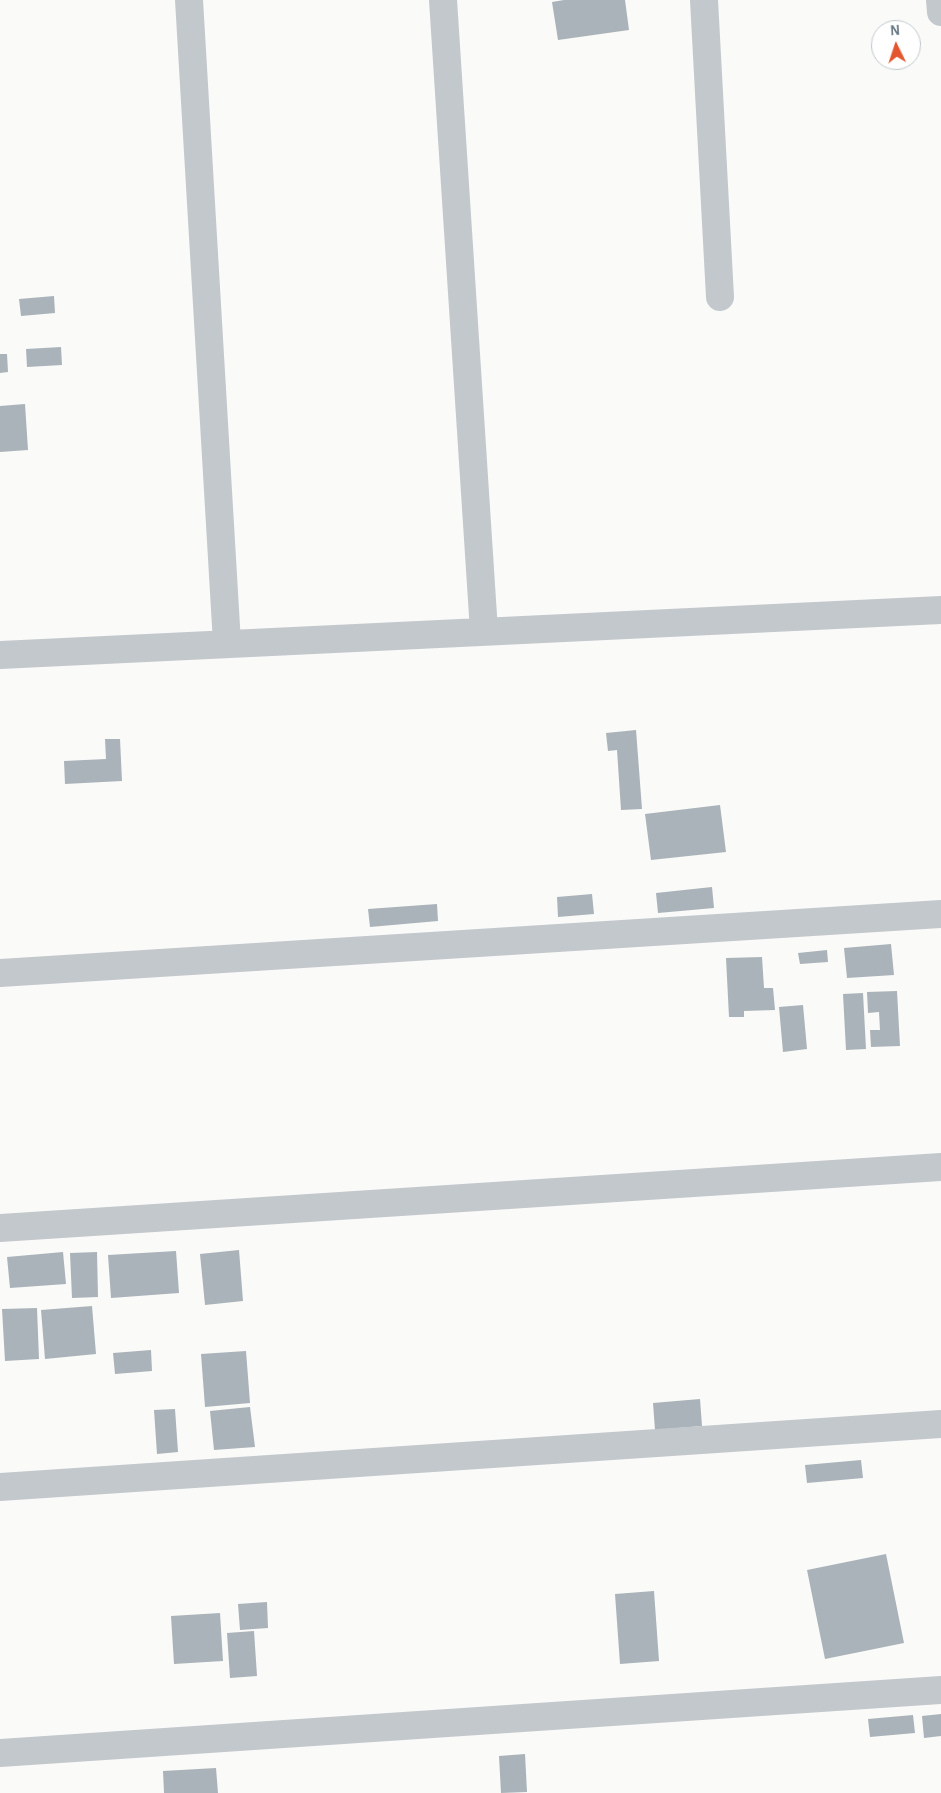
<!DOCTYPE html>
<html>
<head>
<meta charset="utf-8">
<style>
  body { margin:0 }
  #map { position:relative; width:941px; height:1793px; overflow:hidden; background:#fafaf8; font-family:"Alegreya Sans",sans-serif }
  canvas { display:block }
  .north { position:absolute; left:871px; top:20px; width:50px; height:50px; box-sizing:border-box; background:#fff; border:1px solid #c1c8cd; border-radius:50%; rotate:356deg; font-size:14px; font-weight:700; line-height:20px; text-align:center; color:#657683 }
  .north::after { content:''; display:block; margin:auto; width:18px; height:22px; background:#e4572e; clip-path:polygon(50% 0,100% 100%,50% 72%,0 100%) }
</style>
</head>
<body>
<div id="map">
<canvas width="941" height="1793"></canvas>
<div class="north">N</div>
</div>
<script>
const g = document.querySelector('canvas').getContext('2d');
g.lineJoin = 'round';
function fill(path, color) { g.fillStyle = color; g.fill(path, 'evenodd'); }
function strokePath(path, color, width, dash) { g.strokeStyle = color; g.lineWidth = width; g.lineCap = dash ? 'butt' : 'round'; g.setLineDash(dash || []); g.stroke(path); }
const building = new Path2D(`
  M564,0H625L629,30L558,40L552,2Z
  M54,296L55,313L21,316L19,299Z
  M61,347L62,365L27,367L26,349Z
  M0,354H7L8,372L0,373Z
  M25,404L28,450L0,452V406Z
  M636,730L642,809L621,810L617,750L608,751L606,733Z
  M105,739H120L122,781L65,784L64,761L106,759Z
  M720,805L726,852L651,860L645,814Z
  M712,887L714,908L658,913L656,893Z
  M592,894L594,914L558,917L557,897Z
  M437,904L438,921L370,927L368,909Z
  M891,944L894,975L847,978L844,948Z
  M827,950L828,962L800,964L798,953Z
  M762,957L764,988H773L775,1010L744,1011V1017H729L726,958Z
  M897,991L900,1046L871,1047L870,1030H880L879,1012L868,1013L867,992Z
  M863,993L866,1049L846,1050L843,994Z
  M803,1005L807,1049L783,1052L779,1007Z
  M239,1250L243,1301L205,1305L200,1254Z
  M176,1251L179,1293L111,1298L108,1255Z
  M63,1252L66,1284L10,1288L7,1257Z
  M97,1252L98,1297L72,1298L70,1253Z
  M92,1306L96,1354L45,1359L41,1310Z
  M37,1308L39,1359L5,1361L2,1309Z
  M151,1350L152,1371L115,1374L113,1353Z
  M246,1351L250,1403L205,1407L201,1354Z
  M700,1399L702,1426L655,1430L653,1403Z
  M250,1407L255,1447L214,1450L210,1411Z
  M175,1409L178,1452L157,1454L154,1410Z
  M861,1460L863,1478L807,1483L805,1465Z
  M886,1554L904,1643L825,1659L807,1570Z
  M654,1591L659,1661L620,1664L615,1594Z
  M267,1602L268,1628L240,1630L238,1604Z
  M220,1613L223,1661L174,1664L171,1616Z
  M254,1631L257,1676L230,1678L227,1633Z
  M941,1714V1736L924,1738L922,1716Z
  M913,1715L915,1733L870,1737L868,1719Z
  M525,1754L527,1792L501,1793L499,1756Z
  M216,1768L218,1793H164L163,1771Z`);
const minor = new Path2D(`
  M189,0L227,643
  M443,0L484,631
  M704,0L720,297
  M940,0L941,12
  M0,655L941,610
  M0,973L941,914
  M0,1228L941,1167
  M0,1487L941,1424
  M0,1753L941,1690`);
fill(building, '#aab3b9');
strokePath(minor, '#c3c8cc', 28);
</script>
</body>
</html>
